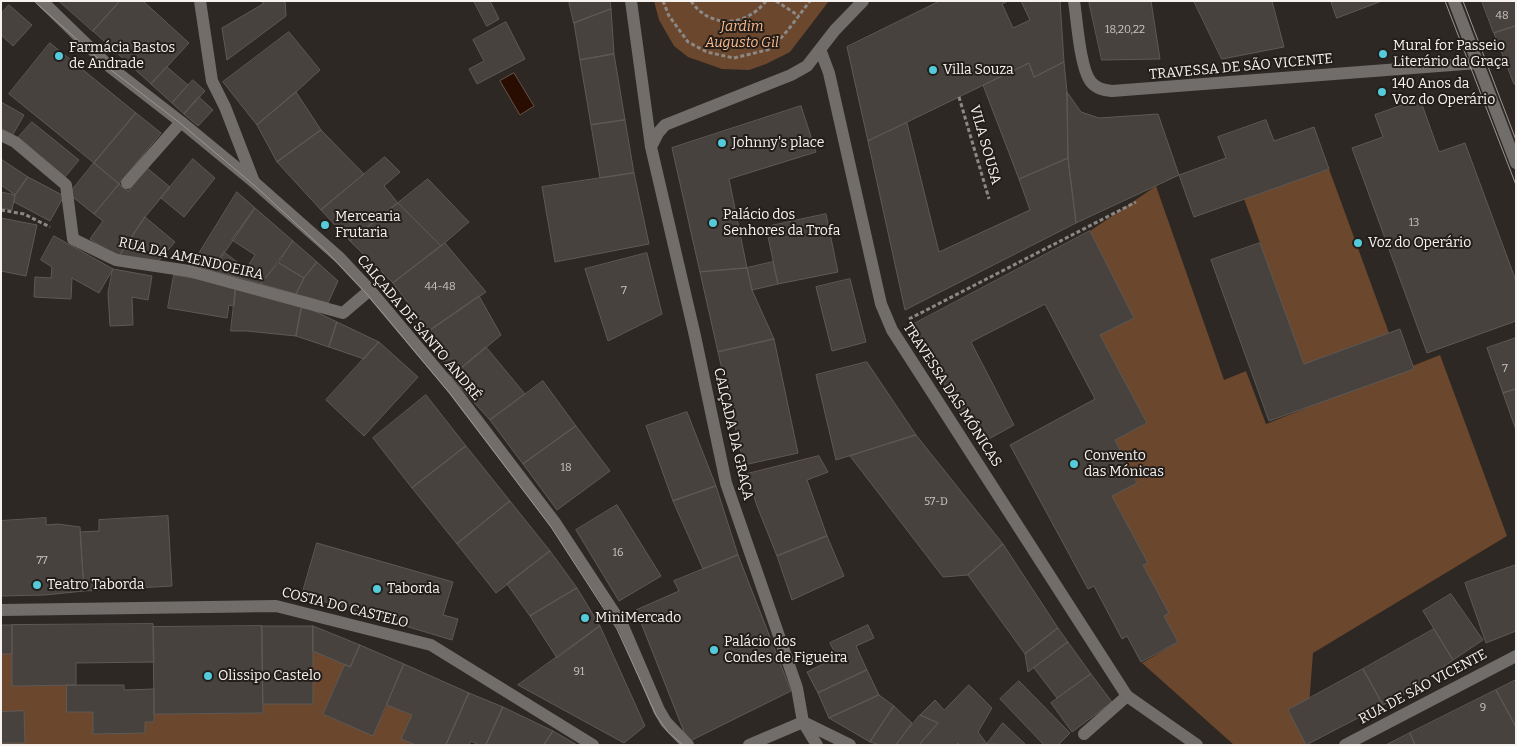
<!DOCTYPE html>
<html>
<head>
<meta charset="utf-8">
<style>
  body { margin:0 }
  #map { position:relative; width:1517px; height:746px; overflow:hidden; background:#2d2824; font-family:Bitter,serif }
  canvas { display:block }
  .frame { position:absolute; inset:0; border:2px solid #f6f2f0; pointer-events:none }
</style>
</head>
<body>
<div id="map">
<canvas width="1517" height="746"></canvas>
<div class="frame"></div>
</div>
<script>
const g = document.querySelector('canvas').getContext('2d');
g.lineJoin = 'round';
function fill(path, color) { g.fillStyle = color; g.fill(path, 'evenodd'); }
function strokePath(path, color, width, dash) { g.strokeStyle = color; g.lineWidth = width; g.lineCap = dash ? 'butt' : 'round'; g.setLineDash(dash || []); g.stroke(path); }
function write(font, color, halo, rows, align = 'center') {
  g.font = font + ' Bitter,serif'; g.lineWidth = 4; g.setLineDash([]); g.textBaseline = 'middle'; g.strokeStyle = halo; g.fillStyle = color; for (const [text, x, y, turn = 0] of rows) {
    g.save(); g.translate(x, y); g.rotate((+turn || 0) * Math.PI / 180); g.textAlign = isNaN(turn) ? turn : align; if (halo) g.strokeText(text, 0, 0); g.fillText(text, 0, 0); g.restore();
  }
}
const green = new Path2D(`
  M654,1H829L790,52L766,64L749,70L722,69L688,57L674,46L659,20Z
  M1329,169L1389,333L1304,364L1244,199Z
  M1156,186L1224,380L1246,371L1266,424L1440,355L1507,536L1313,653L1306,745H1234L1142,663L1178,642L1164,616L1143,565L1147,563L1112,496L1137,482L1115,440L1147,423L1100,335L1134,318L1090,231Z
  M313,651L345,664L323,714L373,735L387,705L412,715L402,738L416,745H1V654H12V686L67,685V712H93V733H144L145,722H154V714L263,713V704H313Z`);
const water = new Path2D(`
  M514,73L534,106L520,115L500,81Z`);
const building = new Path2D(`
  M59,1H120L93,31Z
  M120,1H143L189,43L151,84L93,31Z
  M262,1H285L286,16L227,60L222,28L263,4Z
  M474,1H490L499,19L487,26Z
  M569,1H610L611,9L574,23Z
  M940,1H1008L1002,4L1013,28L1030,20L1021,1H1060L1064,62L1034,77L1029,63L868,141L847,47Z
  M1089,1H1151L1160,59L1102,60Z
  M1194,1H1272L1284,47L1222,59Z
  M1331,1H1382L1337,18Z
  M1482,1H1516V26L1494,33Z
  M9,5L32,25L13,46L1,35V14Z
  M611,9L614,54L580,60L574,23Z
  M506,22L525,59L477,84L469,69L484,61L473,40Z
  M1516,26V84H1514L1494,33Z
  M289,32L320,70L296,92L257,125L223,82Z
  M50,43L136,113L94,163L9,94Z
  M614,54L625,120L591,125L580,60Z
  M1064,62L1067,92L1068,158L1019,179L983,85L1029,63L1034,77Z
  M167,67L188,85L172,103L151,84Z
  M193,80L205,91L184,114L172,103Z
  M296,92L321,130L277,162L257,125Z
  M1067,92L1081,112L1099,118L1158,114L1179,175L1076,223L1068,158Z
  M199,97L213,110L198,126L184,114Z
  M1420,99L1439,152L1465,143L1516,281V321L1427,353L1352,148L1383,137L1375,115Z
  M1,102L24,115L12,136L1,130Z
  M801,106L816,152L729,179L747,268L700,272L672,148Z
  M136,113L161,133L119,184L94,163Z
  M625,120L634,173L600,178L591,125Z
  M1266,120L1274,141L1314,127L1329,169L1194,217L1179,175L1226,158L1218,137Z
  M32,122L79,160L65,177L18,138Z
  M907,123L939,252L1030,210L1019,179L1068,158L1076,223L905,310L868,141Z
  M321,130L364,174L321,210L277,162Z
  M385,157L400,172L384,186L398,203L350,241L321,210Z
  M1,159L28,177L15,195L1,185Z
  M193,159L215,178L184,217L161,198Z
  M94,163L119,184L94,214L69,194Z
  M147,168L170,187L145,217L118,258L90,239L103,221L94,214L119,184L128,191Z
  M634,173L649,244L555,262L542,187Z
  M28,177L64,196L50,221L14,202L15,195Z
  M428,179L469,222L441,246L398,203Z
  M1,192L15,195L12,210L1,208Z
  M237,192L255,208L212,271L192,265Z
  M398,203L441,246L393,283L350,241Z
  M255,208L293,241L261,284L240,278L255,255L232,240Z
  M826,214L838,272L778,284L766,227Z
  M145,217L175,242L155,265L118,258Z
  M1,218L37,225L26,276L1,271Z
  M1090,231L1134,318L1100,335L1147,423L1115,440L1137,483L1112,496L1148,563L1143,565L1169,613L1164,616L1178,642L1141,662L1127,636L1122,639L1094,586L1088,589L1010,445L1095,399L1045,304L971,342L1014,425L978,445L912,325Z
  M54,236L113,269L99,293L72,278L71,299L34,297L35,277L51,278L52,267L41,260Z
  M293,241L317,262L304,278L279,263Z
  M445,243L486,292L429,331L393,283Z
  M1260,243L1304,364L1400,329L1414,369L1269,421L1211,260Z
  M224,252L245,268L240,278L212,271Z
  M647,253L662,314L608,341L585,269Z
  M317,262L338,281L328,303L296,294L304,278Z
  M773,262L778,284L752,290L747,268Z
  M279,263L304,278L296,294L261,284Z
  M747,268L752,290L774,339L718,352L700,272Z
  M113,269L152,276L148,300L132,297L133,325L110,326L108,293Z
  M174,275L236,285L234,306L229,305L227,318L168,308Z
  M850,279L866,342L832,351L816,287Z
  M236,285L302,305L296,336L247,331H231Z
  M479,296L501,335L451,377L429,331Z
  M302,305L337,322L329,347L296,336Z
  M337,322L379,342L364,359L329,347Z
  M1516,338V389L1503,393L1487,348Z
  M774,339L798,453L744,465L718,352Z
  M379,342L418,377L364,436L326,400Z
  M486,347L525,394L490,420L451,377Z
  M867,362L916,435L836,460L816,375Z
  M543,381L576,426L523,464L490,420Z
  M1516,389V430L1503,393Z
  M426,395L466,446L412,488L373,438Z
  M687,412L716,486L673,501L646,426Z
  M576,426L610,471L557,510L523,464Z
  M916,435L1003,544L968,575L943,577L850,456Z
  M466,446L510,501L457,544L412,488Z
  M819,456L828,472L807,480L827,536L777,556L757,506L747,474Z
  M716,486L738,555L703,569L673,501Z
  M510,501L550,551L496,593L457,544Z
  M617,505L661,576L619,601L576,530Z
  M168,516L172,586L84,591L80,532L99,531V520Z
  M46,518V525L58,524L80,527L84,591L45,595L1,596V521Z
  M827,536L844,576L792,600L777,556Z
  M317,543L453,582L443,615L458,619L452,640L302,595Z
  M1003,544L1058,628L1025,654L968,575Z
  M550,551L577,588L530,616L507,584Z
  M738,555L791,691L688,742L636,610L679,591L674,581Z
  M1516,565V631L1486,643L1465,583Z
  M577,588L600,626L557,658L530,616Z
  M1451,594L1483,640L1453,660L1423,611Z
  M153,624L154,662L76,663V685L12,686V625Z
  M1,625H12V654H1Z
  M868,625L874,638L856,646L867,670L818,693L807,672L837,657L830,643Z
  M262,626H313V704H263Z
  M262,626L263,713L154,714L153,627Z
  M313,626L360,645L350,667L313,651Z
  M600,626L645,726L624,743L518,685Z
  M1058,628L1068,642L1028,672L1025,654Z
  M1434,629L1453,660L1414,689L1383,705L1363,669Z
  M1068,642L1091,674L1057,698L1034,668Z
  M360,645L404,664L373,736L323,714L345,664L350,667Z
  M404,664L469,693L446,745H416L401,739L412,715L387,705Z
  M1363,669L1383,705L1306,745L1288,710Z
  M867,670L879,695L829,718L818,693Z
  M1091,674L1112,702L1072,732L1051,703Z
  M1516,680V727L1496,690Z
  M1019,681L1070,733L1058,745H1044L1000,699Z
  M67,685H124V690L154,689V722H145V733L93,734V712H67Z
  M969,685L992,708L978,732L987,744L959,745L958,743L956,745H919L938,723L920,715L935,700L944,710Z
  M1496,690L1516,727V745H1415L1410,733Z
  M469,693L503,707L486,745H479L471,741L469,745H446Z
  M879,695L894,706L870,742L829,718Z
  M894,706L912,723L896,745H880L870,742Z
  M503,707L553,731L544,745H486Z
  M24,711L25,743H1V712Z
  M920,715L938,723L919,745H896Z
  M1003,723L1026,745L987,744Z
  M553,731L577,745H544Z
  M1410,733L1415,745H1386Z`);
const path = new Path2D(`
  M663,1L669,16L688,42L707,52L734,58L771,49L788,30L810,1
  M691,1C710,29 746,27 766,1
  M776,1L799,16
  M959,97L989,199
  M1,210L24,214L50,227
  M909,319L1136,202`);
const pedestrian = new Path2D(`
  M1,135L15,142L66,185L73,239L116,260L189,271L343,313L370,290
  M127,183L181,122
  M1084,734L1127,696`);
const minor = new Path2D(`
  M200,1L212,81L225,107L254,182
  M631,1L651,147
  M1074,1C1077,20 1080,69 1091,82C1097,89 1104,90 1112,91L1478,63
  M1454,1L1516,163
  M820,49L829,73L881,304L892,330L1127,696L1197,745
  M1,610L276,606L431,645L593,745
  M850,745L803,722L797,688L726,483L695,336L651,147L658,133L665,125L791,75L807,66L835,30L863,1
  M1345,745L1516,656`);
const tertiary = new Path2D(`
  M42,1L110,67L181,122L254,182L340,258L370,290L454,390L556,524L623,626L659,710L666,722L688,745
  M749,745L803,722L817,745`);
const tram = new Path2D(`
  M34,1L111,70L180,123L255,186L327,252L366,293L452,396L551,527L617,629L656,715L668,732L683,745
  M1445,1L1516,185
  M1463,1L1516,140`);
const markers = [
  [1383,54,5,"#53cbda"],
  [59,56,5,"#53cbda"],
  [933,70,5,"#53cbda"],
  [1382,92,5,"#53cbda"],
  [722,143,5,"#53cbda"],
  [713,223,5,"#53cbda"],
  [325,225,5,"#53cbda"],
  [1358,243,5,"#53cbda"],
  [1074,464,5,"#53cbda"],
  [37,585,5,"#53cbda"],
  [377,589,5,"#53cbda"],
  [585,618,5,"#53cbda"],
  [714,650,5,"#53cbda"],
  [208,676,5,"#53cbda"]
];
const numberNames = [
  ["48",1502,16],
  ["18,20,22",1125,30],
  ["13",1414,223],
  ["44-48",440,287],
  ["7",624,291],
  ["7",1505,369],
  ["18",566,468],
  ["57-D",936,502],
  ["16",618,553],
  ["77",42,561],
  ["91",579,672],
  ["9",1483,708]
];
const parkNames = [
  ["Jardim",742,27],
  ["Augusto Gil",742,43]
];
const poiNames = [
  ["Mural for Passeio",1393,46],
  ["Literário da Graça",1393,62],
  ["Farmácia Bastos",69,48],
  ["de Andrade",69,64],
  ["Villa Souza",943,70],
  ["140 Anos da",1392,84],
  ["Voz do Operário",1392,100],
  ["Johnny's place",732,143],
  ["Palácio dos",723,215],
  ["Senhores da Trofa",723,231],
  ["Mercearia",335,217],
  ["Frutaria",335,233],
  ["Voz do Operário",1368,243],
  ["Convento",1084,456],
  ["das Mónicas",1084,472],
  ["Teatro Taborda",47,585],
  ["Taborda",387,589],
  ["MiniMercado",595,618],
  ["Palácio dos",724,642],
  ["Condes de Figueira",724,658],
  ["Olissipo Castelo",218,676]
];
const streetNames = [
  ["TRAVESSA DE SÃO VICENTE",1241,67,-5],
  ["VILA SOUSA",985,145,74],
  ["RUA DA AMENDOEIRA",191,259,13],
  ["CALÇADA DE SANTO ANDRÉ",419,328,50],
  ["TRAVESSA DAS MÓNICAS",952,395,57],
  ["CALÇADA DA GRAÇA",733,434,77],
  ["COSTA DO CASTELO",345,608,14],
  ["RUA DE SÃO VICENTE",1423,687,-28]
];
fill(green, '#6a472d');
fill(water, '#280d00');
strokePath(water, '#665248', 1);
fill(building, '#47423e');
strokePath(building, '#5f5955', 1);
strokePath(path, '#8c8885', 3, [4, 2.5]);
strokePath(pedestrian, '#706d6b', 12);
strokePath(minor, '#706d6b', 12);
strokePath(tertiary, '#706d6b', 12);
strokePath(tram, '#9c9795', 1);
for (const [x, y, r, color] of markers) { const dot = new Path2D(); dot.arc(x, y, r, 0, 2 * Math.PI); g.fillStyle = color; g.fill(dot); strokePath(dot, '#231e1a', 2); }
write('11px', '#cac6c4', null, numberNames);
write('italic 14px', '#fdbb8b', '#231e1a', parkNames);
write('14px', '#f6f2f0', '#231e1a', poiNames, 'left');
write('14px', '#f6f2f0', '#231e1a', streetNames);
</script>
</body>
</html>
